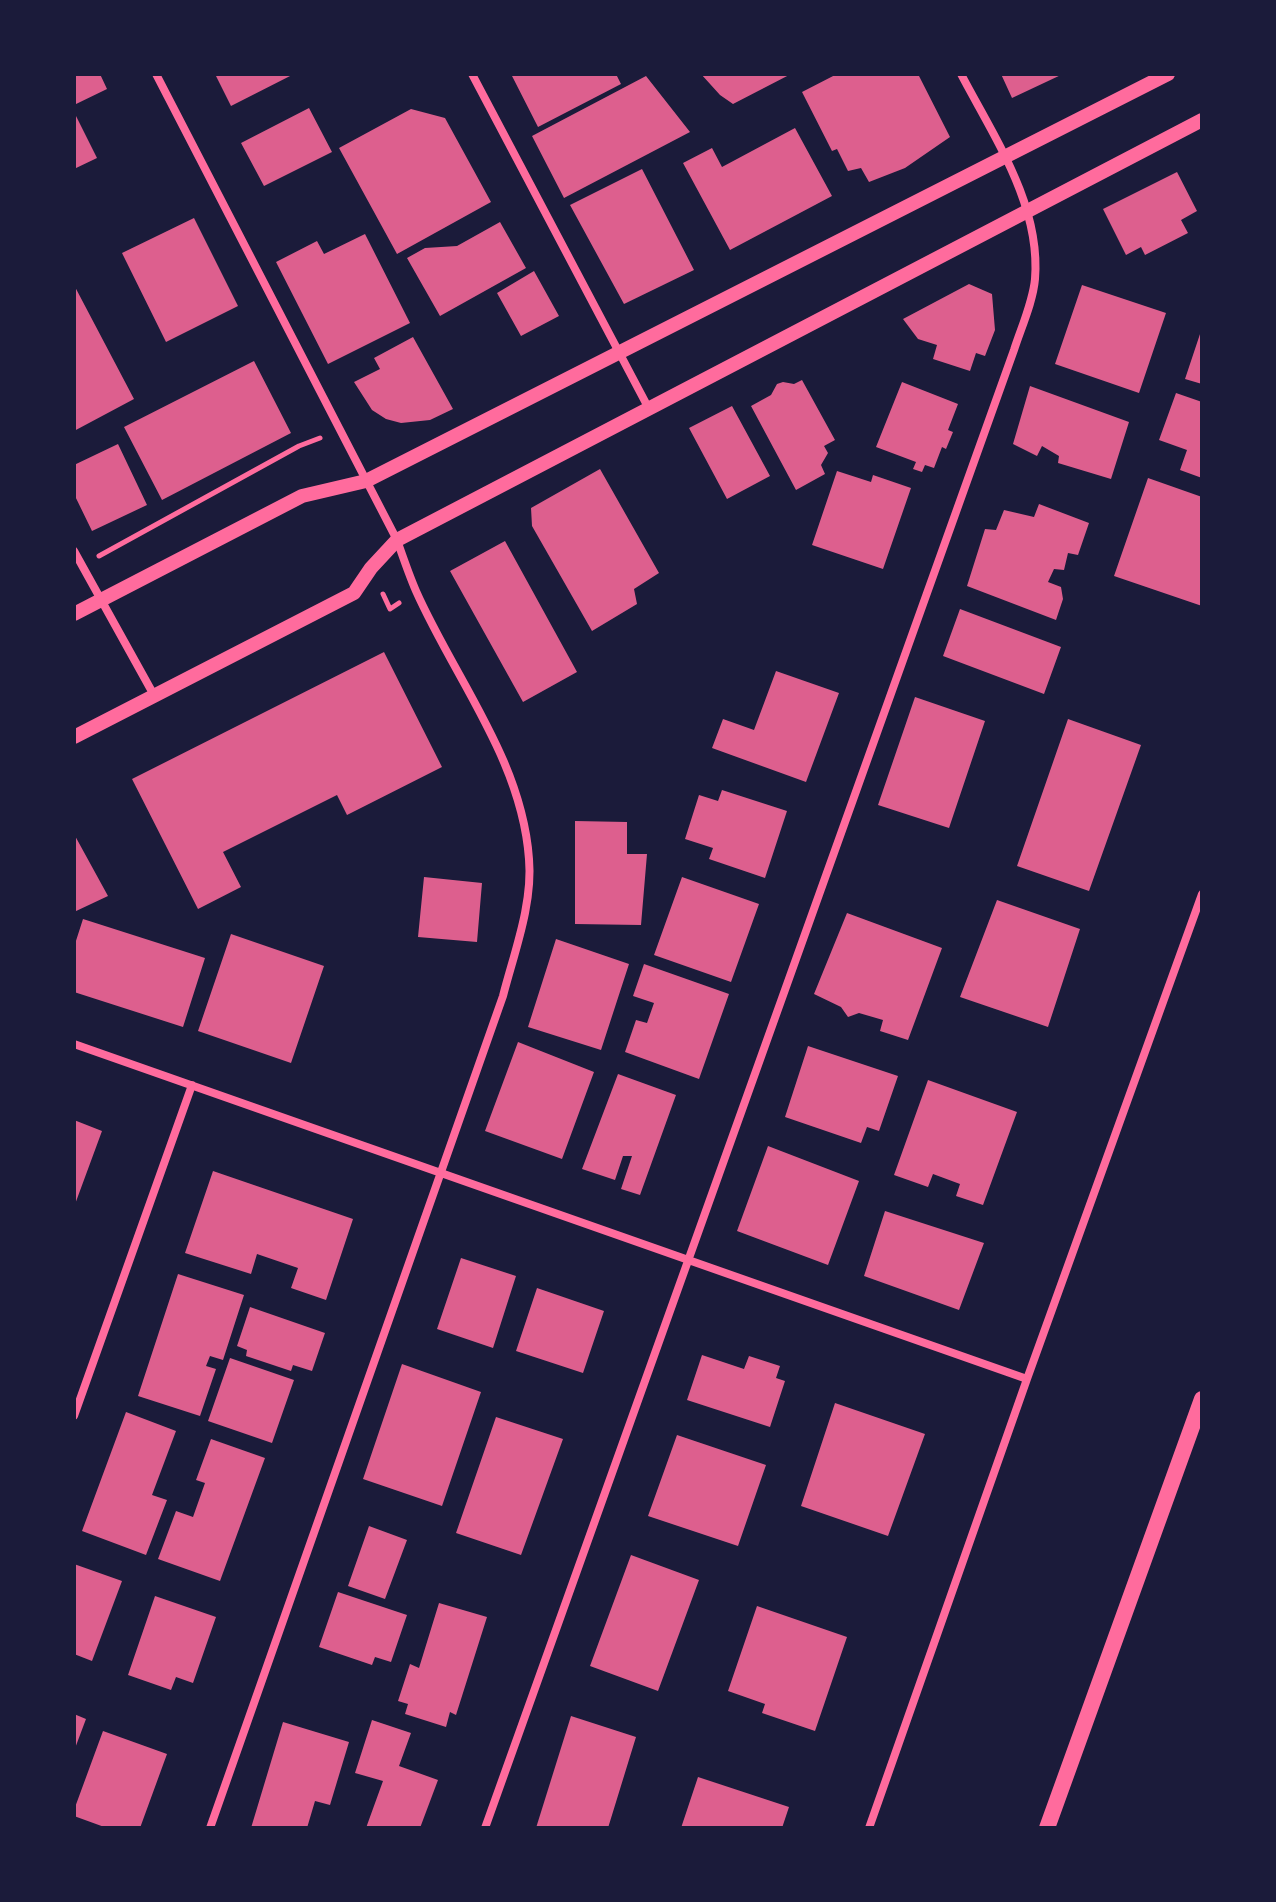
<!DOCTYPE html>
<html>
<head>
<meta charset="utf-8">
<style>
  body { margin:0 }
  #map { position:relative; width:1276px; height:1902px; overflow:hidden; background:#1b1b3a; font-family:Literata,serif }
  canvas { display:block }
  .frame { position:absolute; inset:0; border:76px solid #1b1b3a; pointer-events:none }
</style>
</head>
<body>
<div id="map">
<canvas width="1276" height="1902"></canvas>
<div class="frame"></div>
</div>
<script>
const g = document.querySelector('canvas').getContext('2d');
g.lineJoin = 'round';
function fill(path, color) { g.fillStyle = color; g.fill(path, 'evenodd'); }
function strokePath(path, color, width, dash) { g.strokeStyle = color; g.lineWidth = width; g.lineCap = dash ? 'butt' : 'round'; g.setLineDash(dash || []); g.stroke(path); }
const building = new Path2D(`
  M74,74H100L107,89L74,105Z
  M215,74H294L231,106Z
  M511,74H616L621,84L538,127Z
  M701,74H791L733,104L720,95Z
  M837,74H918L950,137L905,168L869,182L861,168L848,171L837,149L832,151L802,92Z
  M1001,74H1063L1012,98Z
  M646,76L690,132L564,198L532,136Z
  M309,108L332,152L264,186L241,143Z
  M411,109L445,118L491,202L397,254L339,148Z
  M74,112L97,158L74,169Z
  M795,128L832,196L730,250L683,163L712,148L722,167Z
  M642,169L694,270L624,304L570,205Z
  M1177,172L1197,211L1181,220L1188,233L1145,255L1141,247L1126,255L1103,209Z
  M194,218L238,306L166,342L122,253Z
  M500,222L526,268L440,316L407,258L425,248L457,246Z
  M365,234L410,323L328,364L276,262L317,241L324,254Z
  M534,271L559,316L521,336L497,293Z
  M969,284L992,294L995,330L985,356L976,353L970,371L933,359L937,345L918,339L903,319Z
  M74,285L134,399L74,431Z
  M1082,285L1166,313L1139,393L1055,364Z
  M1201,331H1202V384L1185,379Z
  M413,337L453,409L430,420L401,423L386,419L372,410L354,382L380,369L374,358Z
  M254,361L291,433L162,500L124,427Z
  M802,380L835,440L824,446L828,453L821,465L825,474L796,490L751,406L771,395L777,384L783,382L794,384Z
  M902,382L958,404L948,430L953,432L946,449L942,447L934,468L925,465L922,472L913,469L916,462L876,447Z
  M1030,386L1129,422L1111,479L1058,463L1059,456L1042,446L1037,456L1013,444Z
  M1176,393L1202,402V478L1180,470L1187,450L1159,440Z
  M732,406L770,476L727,499L689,428Z
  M118,444L147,505L92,531L74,494V465Z
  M600,469L659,573L634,589L637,604L592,631L532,526L531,508Z
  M837,471L871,482L873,475L911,488L883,569L812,545Z
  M1148,478L1202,497V606L1114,576Z
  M1039,504L1089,523L1078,555L1068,553L1064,570L1054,569L1048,582L1061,587L1063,599L1056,620L967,586L985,529L996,530L1004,510L1034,517Z
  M505,541L577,672L523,702L450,571Z
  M960,609L1061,647L1044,694L943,656Z
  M384,652L442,767L347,815L337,795L223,852L241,887L198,909L132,779Z
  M776,671L839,693L806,782L712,748L723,719L754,730Z
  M915,697L985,721L949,828L878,805Z
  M1068,719L1141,745L1089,891L1017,866Z
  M722,790L787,811L765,878L709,859L713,848L685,839L699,795L718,801Z
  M575,821L627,822V854H647L641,925L575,924Z
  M74,834L108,896L74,912Z
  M424,877L482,883L477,942L418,937Z
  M682,877L759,904L731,982L654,955Z
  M997,900L1080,929L1048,1027L960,997Z
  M847,913L942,948L908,1040L880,1031L883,1020L859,1013L848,1017L841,1007L814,994Z
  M83,919L205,958L183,1027L74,992V947Z
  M231,934L324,966L291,1063L198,1031Z
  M556,939L629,964L601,1050L528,1027Z
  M644,964L729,994L699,1079L625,1052L636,1020L647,1023L654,1003L633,996Z
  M518,1042L594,1072L562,1159L485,1131Z
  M808,1046L898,1076L879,1131L867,1127L861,1143L785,1117Z
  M618,1074L676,1095L640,1195L621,1189L632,1156H623L615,1180L582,1169Z
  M928,1080L1017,1112L983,1205L956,1196L960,1184L933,1174L928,1187L894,1175Z
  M74,1120L102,1131L74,1207Z
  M768,1146L859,1181L828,1265L737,1231Z
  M213,1171L353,1219L326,1300L291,1288L298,1268L257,1254L251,1274L185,1253Z
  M885,1211L984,1243L959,1310L864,1276Z
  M461,1258L516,1276L493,1348L437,1329Z
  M178,1274L244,1295L223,1360L210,1356L206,1366L216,1369L200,1416L138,1396Z
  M537,1288L604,1311L583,1373L516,1351Z
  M250,1307L325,1333L312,1371L293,1365L291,1371L246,1356L247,1350L237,1346Z
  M702,1355L744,1369L749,1356L780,1366L776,1378L785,1381L770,1427L687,1400Z
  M230,1358L294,1380L272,1443L208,1421Z
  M402,1364L481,1392L442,1506L363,1479Z
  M835,1403L925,1434L888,1536L801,1506Z
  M126,1412L176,1431L152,1495L167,1500L146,1555L82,1531Z
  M496,1417L563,1439L521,1555L456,1533Z
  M677,1435L766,1465L738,1546L648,1516Z
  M211,1439L265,1458L220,1581L158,1559L176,1511L193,1517L205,1483L196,1480Z
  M369,1526L407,1540L385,1599L348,1586Z
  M631,1555L699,1580L658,1691L590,1666Z
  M74,1564L122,1581L92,1661L74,1654Z
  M338,1592L407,1615L391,1662L375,1657L372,1665L319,1647Z
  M155,1596L216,1617L193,1683L176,1677L171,1690L128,1675Z
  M439,1603L487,1617L456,1715L450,1712L446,1727L405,1714L408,1704L398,1701L410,1664L419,1668Z
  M757,1606L847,1637L815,1731L762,1713L765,1704L728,1691Z
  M74,1714L86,1719L74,1751Z
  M571,1716L636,1737L608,1828H536Z
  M372,1720L411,1733L399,1766L438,1780L420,1828H366L383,1781L355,1773Z
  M283,1722L349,1742L330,1805L315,1801L307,1828H251Z
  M103,1731L167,1754L140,1828H107L74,1816V1810Z
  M698,1777L789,1807L782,1828H681Z`);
const path = new Path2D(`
  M99,556L299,446L320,438
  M383,594L390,609L399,603`);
const minor = new Path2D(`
  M156,74L397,540C403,557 409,575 416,591C455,679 522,760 529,859C533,904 514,953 503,996L210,1828
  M472,74L649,409
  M74,551L155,697
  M74,1044L1027,1379
  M74,1416L192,1085
  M485,1828L1014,350C1021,328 1033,302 1035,279C1041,205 994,137 961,74
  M869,1828L1027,1379L1202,894`);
const tertiary = new Path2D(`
  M74,614L302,496L366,481L1168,74
  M74,737L354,593L371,568L397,540L1202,120`);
const secondary = new Path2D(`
  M1047,1828L1202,1399`);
fill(building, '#dd5f8e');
strokePath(path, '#ff6b9d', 5);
strokePath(minor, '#ff6b9d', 8);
strokePath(tertiary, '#ff6b9d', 14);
strokePath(secondary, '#ff6b9d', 16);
</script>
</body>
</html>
